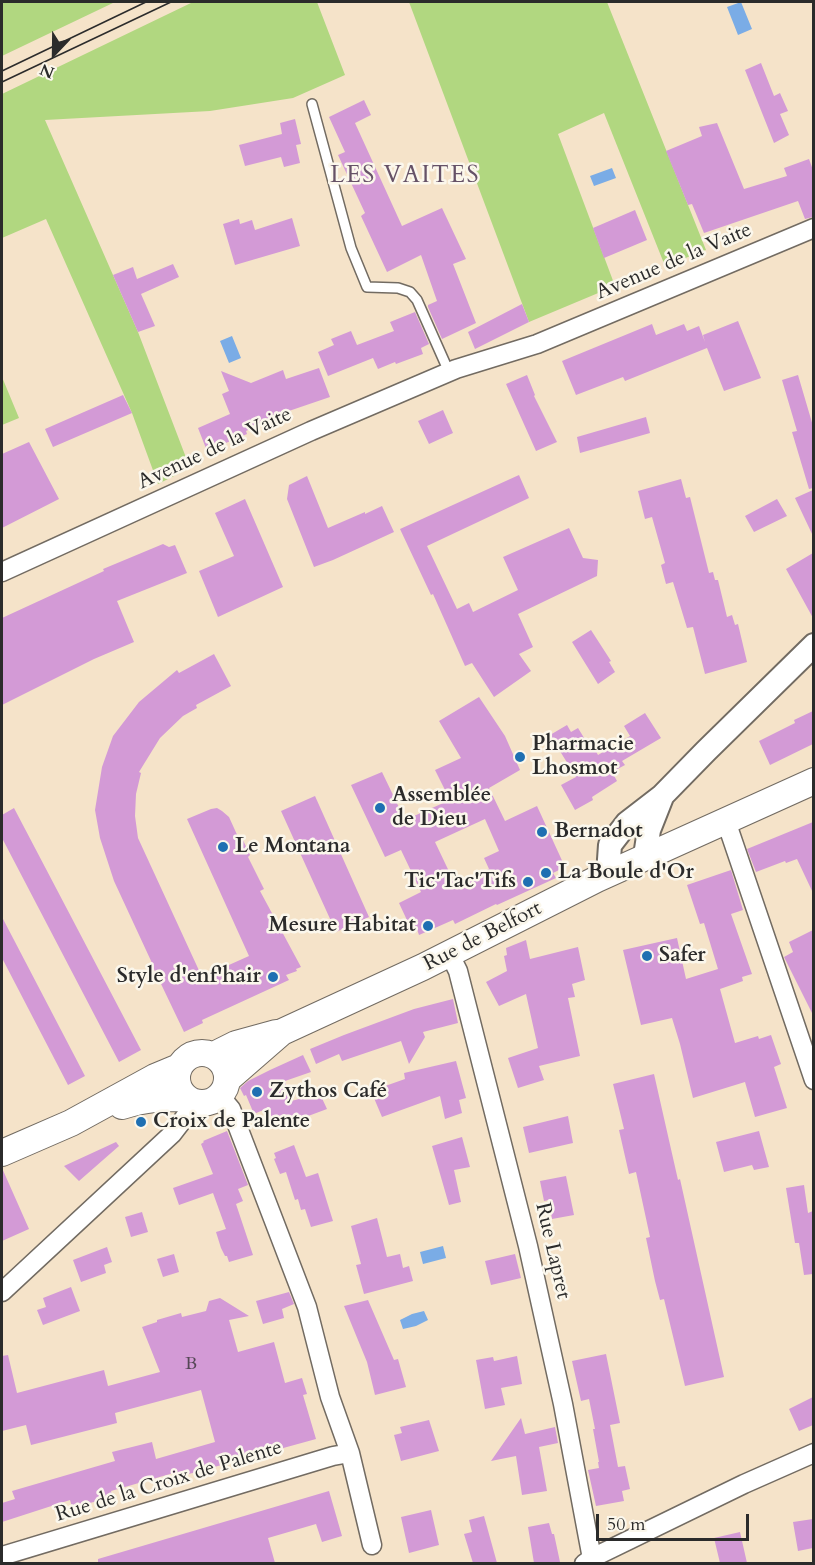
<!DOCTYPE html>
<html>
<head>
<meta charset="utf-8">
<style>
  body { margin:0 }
  #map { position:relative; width:815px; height:1565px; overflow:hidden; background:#f5e3c9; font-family:Cardo,serif }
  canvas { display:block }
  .frame { position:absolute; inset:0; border:3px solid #2b2b2b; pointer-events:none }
  .north { position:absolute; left:24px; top:24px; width:60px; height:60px; -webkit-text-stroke:4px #fbf7ec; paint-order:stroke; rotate:202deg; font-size:16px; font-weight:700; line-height:24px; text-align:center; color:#2b2b2b }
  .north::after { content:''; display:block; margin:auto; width:21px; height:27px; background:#2b2b2b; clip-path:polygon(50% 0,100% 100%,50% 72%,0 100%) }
  .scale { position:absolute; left:596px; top:1514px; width:153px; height:27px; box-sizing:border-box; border:3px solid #2b2b2b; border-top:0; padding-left:8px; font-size:18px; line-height:21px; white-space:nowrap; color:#2b2b2b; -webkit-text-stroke:4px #fbf7ec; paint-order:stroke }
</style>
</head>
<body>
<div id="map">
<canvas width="815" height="1565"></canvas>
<div class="frame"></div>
<div class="north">N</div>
<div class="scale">50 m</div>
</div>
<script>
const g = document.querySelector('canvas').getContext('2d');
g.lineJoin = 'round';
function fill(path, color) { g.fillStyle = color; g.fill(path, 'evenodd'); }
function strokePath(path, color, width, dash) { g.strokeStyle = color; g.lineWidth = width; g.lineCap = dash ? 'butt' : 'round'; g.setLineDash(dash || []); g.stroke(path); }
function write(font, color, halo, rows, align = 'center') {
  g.font = font + ' Cardo,serif'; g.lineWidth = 5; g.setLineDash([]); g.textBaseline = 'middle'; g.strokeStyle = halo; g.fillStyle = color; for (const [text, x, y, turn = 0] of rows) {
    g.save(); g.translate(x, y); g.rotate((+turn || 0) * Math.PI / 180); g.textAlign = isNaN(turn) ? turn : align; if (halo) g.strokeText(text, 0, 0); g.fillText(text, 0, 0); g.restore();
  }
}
const green = new Path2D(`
  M2,2H115L2,56Z
  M193,2H317L345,75L293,98L210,111L45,120L138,332L190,468L158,484L132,413L46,219L2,238V94Z
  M409,2H607L706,250L665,266L604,113L558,134L615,286L529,322Z
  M2,377L19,418L2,425Z`);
const water = new Path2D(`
  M741,2L752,29L738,35L727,7Z
  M612,168L616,178L594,186L590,176Z
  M232,336L241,358L229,363L220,341Z
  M443,1246L446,1258L423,1264L420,1252Z
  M424,1311L428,1320L416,1326L403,1329L400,1320L412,1314Z`);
const building = new Path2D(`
  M761,63L774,96L780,93L788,111L780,114L789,135L774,143L745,70Z
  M364,100L371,115L355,123L402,226L442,208L466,259L453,264L476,323L442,339L428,307V305L437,301L421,255L387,272L361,216L365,213L338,155L345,152L329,117Z
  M295,119L301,144L296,145L300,163L284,167L281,157L245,166L239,145L282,134L280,123Z
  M717,123L744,189L787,176L784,168L809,159L813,170V217L805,219L798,201L704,233L692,204L688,205L666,151L702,136L699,127Z
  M635,210L647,240L604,258L593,228Z
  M292,218L300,246L235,265L223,224L239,219L240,224L252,220L255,230Z
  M173,264L179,277L141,294L155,326L138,332L113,275L133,267L137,279Z
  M522,304L529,322L475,349L468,332Z
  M415,312L429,344L421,348L423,354L396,364L395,362L378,369L373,358L328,376L318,352L334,345L331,339L351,331L357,345L394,331L390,322Z
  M738,321L761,378L724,391L707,348L625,381L623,377L576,395L562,361L652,324L656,335L684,324L687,331L699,326L705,342L703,335Z
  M319,368L330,397L283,413L246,431L247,434L207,451L198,428L230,414L222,394L229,391L221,371L251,383L283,370L286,379Z
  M527,375L535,395L534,396L557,442L536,451L506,384Z
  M798,375L813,426V488L809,489L792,432L797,431L782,380Z
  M123,395L132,413L53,447L45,429Z
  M443,410L453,433L429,444L418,421Z
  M646,417L650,433L580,453L577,437Z
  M29,442L59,499L2,528V454Z
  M519,475L529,498L427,546L457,609L469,603L473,612L518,590L503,557L569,528L583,558L598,560L597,576L518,614L533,647L519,654L531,671L494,697L472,663L465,666L433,594L431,595L400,529Z
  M307,476L328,528L365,512V514L382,506L394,532L333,560L314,567L287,499L289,485Z
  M681,479L686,498L690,497L709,573L713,572L715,580H718L727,617L732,615L735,625L738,624L747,662L705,674L693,627L687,628L673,582L666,584L661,565L665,563L652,517L645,519L638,491Z
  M813,490V536L795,498Z
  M245,499L283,587L218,617L199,571L234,556L215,513Z
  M777,499L787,516L754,532L745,516Z
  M163,544L169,547L175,545L187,573L117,601L134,642L94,659L2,705V618L104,571L103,569Z
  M813,553V618L786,569Z
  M591,630L611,661L609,662L615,672L598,684L572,642Z
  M214,654L231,686L196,705L197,708L183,716L160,738L139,772L141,773L136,794L135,816L138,838L202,977L249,956L187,819L211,809L217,808L222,811L229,817L239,839L242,838L250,855L248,857L264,889L260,891L301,967L296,969L297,971L286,975L289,980L202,1020L203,1023L184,1032L151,963H152L114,881L100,838L95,810L102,767L113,736L139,702L177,670L179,673Z
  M479,697L505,736L520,770L489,788L505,821L537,806L565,867L553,873L556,878L497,905L496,904L455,924L453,920L419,935L417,929L412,931L399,903L421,892L401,850L385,857L351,785L382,772L405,820L450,800L435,770L461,758L439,721ZM485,819L499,851L484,858L489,869L455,884L435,842Z
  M813,711V744L770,765L759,741L795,723L794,720Z
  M645,713L661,738L622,761L625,765L612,772L617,781L592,797L593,800L575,810L561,785L576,777L550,735L567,725L571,732L578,728L589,746L592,744L598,755L630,736L624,726Z
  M315,796L369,917L336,932L281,811Z
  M14,808L141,1050L119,1062L2,838V815Z
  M813,822V893L797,859L786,863L785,861L756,872L747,849Z
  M731,870L743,910L731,914L752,974L742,977L743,981L720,989L735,1043L758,1036L759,1039L771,1035L781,1064L774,1067L787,1108L755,1117L745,1082L693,1098L680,1044L672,1018L641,1025L623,950L677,938L686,979L718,969L704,923L700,924L687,885Z
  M2,917L85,1076L68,1085L2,958Z
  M813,930V1015L784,957L793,952L789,942Z
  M526,940L530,959L578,947L585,980L572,984L575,997L568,998L580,1056L539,1066L544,1080L518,1088L508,1058L538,1048L526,994L499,1006L486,982L507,971L504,956L507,955L506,948Z
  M453,999L458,1023L423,1032L425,1037L409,1064L401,1041L342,1061L339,1054L316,1064L310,1049L344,1035L414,1009Z
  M303,1055L311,1072L285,1081L291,1101L320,1094L327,1109L276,1128L268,1108L254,1114L246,1095L244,1096L240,1088L248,1081L270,1070Z
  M456,1061L466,1098L459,1100L462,1113L445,1119L440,1096L382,1117L371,1091L405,1079L404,1073Z
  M654,1074L678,1180L680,1179L724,1377L685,1386L664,1299L660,1300L655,1281L646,1238L650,1237L636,1172L629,1174L619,1130L624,1129L613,1084Z
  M568,1116L573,1143L529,1153L523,1127Z
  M227,1131L248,1185L238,1189L243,1201L236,1204L253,1255L229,1262L227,1256H225L221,1248L216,1232L226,1229L213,1193L179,1205L173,1188L213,1174L201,1144L204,1142L203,1141Z
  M759,1131L769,1167L754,1170L752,1165L724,1172L716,1142Z
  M462,1137L470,1167L454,1170L461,1202L449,1205L432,1146Z
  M116,1142L119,1146L79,1181L64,1166Z
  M294,1145L306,1177L318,1173L333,1221L311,1227L305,1209L301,1210L298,1199L295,1200L286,1172L280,1174L274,1159L276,1158L274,1153Z
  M2,1168L29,1229L2,1241Z
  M566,1176L574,1215L552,1219L549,1200L544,1201L540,1181Z
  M804,1185L808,1213L813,1211V1274L804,1275L799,1243H795L786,1188Z
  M142,1212L148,1232L131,1237L125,1217Z
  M377,1218L387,1257L400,1254L403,1268L409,1266L413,1281L364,1294L356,1265L361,1264L351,1226Z
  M107,1247L112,1262L104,1265L106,1273L81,1282L73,1260Z
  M174,1254L179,1272L163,1277L157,1259Z
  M515,1254L521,1278L491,1285L485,1261Z
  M71,1287L80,1311L43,1325L37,1310L46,1307L43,1298Z
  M289,1292L294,1304L282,1309L284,1318L263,1324L256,1301Z
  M220,1298L249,1316L229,1320L238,1352L274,1342L285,1383L302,1378L307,1394L303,1395L316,1439L178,1477L177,1472L111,1491L113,1497L82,1505V1503L72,1507L70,1500L2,1522V1503L15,1499L12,1491L115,1461L112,1452L152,1442L156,1459L215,1442L201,1390L115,1413L117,1423L31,1445L26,1425L2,1431V1356L8,1355L17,1393L104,1370L108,1386L160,1372L142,1327L157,1322V1320L181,1313L182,1317L206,1311L209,1301Z
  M368,1300L394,1360L398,1359L406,1387L375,1395L367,1362L344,1306Z
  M606,1354L620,1423L610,1425L618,1467L625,1466L630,1489L622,1491L624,1501L596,1506L588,1470L599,1468L598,1462H599L593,1429H595L589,1399L581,1401L572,1361Z
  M517,1356L522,1384L501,1388L505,1405L485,1409L476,1360L493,1357L494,1361Z
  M813,1397V1425L799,1431L789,1409Z
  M521,1418L525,1434L555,1427L558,1443L539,1447L547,1491L522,1495L516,1456L491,1461Z
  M429,1420L439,1451L401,1461L394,1435L402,1433L400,1427Z
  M329,1491L342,1536L322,1542L316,1524L268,1538L275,1563H98V1559Z
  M431,1510L439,1545L409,1553L401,1517Z
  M484,1516L497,1563H473L464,1534L472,1532L469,1520Z
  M813,1519V1548L798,1551L793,1522Z
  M549,1523L552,1534H554L560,1562L550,1563H534L528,1527Z
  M740,1532L747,1563H720L714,1538Z`);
const service = new Path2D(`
  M312,104L351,248L367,287L398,288L410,292L417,300L449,372`);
const minor = new Path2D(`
  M2,572L311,431L456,369L537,344L814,228
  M726,821L814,1080
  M449,953L458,971L528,1246L563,1404L593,1564
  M220,1096L231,1109L307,1307L330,1397L350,1453L372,1545
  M2,1292L172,1134L182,1121L195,1102
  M2,1556L333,1456L350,1453
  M584,1564L592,1558L744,1484L814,1453`);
const tertiary = new Path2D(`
  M645,856L649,830L662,797
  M608,874L610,845L627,823L662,796L706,751L814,645`);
const secondary = new Path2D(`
  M177 1078a25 25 0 1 1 50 0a25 25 0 1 1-50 0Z
  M214,1055L236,1044L276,1033
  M228,1079L282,1032L423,967L597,879L814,781
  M122,1106C147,1098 161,1098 187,1098
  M2,1153L71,1123L155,1077L179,1067`);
const tram = new Path2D(`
  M2,71L146,2
  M2,82L171,2`);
const markers = [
  [520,757,6,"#1f6fb2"],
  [380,808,6,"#1f6fb2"],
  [542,832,6,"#1f6fb2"],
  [223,847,6,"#1f6fb2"],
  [546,873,6,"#1f6fb2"],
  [528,882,6,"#1f6fb2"],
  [428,926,6,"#1f6fb2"],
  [647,956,6,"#1f6fb2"],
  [273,977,6,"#1f6fb2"],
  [257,1092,6,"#1f6fb2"],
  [141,1122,6,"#1f6fb2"]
];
const numberNames = [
  ["B",191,1365]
];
const streetNames = [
  ["Avenue de la Vaite",674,262,-23],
  ["Avenue de la Vaite",215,449,-25],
  ["Rue de Belfort",483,937,-27],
  ["Rue Lapret",552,1251,77],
  ["Rue de la Croix de Palente",169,1482,-17]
];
const poiNames = [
  ["Pharmacie",532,745],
  ["Lhosmot",532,769],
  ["Assemblée",392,796],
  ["de Dieu",392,820],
  ["Bernadot",554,832],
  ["Le Montana",235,847],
  ["La Boule d'Or",558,873],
  ["Tic'Tac'Tifs",516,882,"right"],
  ["Mesure Habitat",416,926,"right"],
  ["Safer",659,956],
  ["Style d'enf'hair",261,977,"right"],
  ["Zythos Café",269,1092],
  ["Croix de Palente",153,1122]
];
const quarterNames = [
  ["LES VAITES",405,176]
];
fill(green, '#b1d780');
fill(water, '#7aace6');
fill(building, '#d39ad6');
strokePath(service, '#726b62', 12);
strokePath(minor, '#726b62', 21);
strokePath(tertiary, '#726b62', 26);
strokePath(secondary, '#726b62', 28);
strokePath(service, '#fff', 9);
strokePath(minor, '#fff', 18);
strokePath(tertiary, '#fff', 22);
strokePath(secondary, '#fff', 26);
strokePath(tram, '#2b2b2b', 1.5);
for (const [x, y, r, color] of markers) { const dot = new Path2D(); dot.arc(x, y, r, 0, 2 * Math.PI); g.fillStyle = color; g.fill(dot); strokePath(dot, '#fbf7ec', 2); }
write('18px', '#554756', null, numberNames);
write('21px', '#2b2b2b', '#fbf7ec', streetNames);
write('bold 21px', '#2b2b2b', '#fbf7ec', poiNames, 'left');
g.letterSpacing = '1.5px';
write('24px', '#665267', '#fbf7ec', quarterNames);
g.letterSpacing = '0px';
</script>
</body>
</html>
